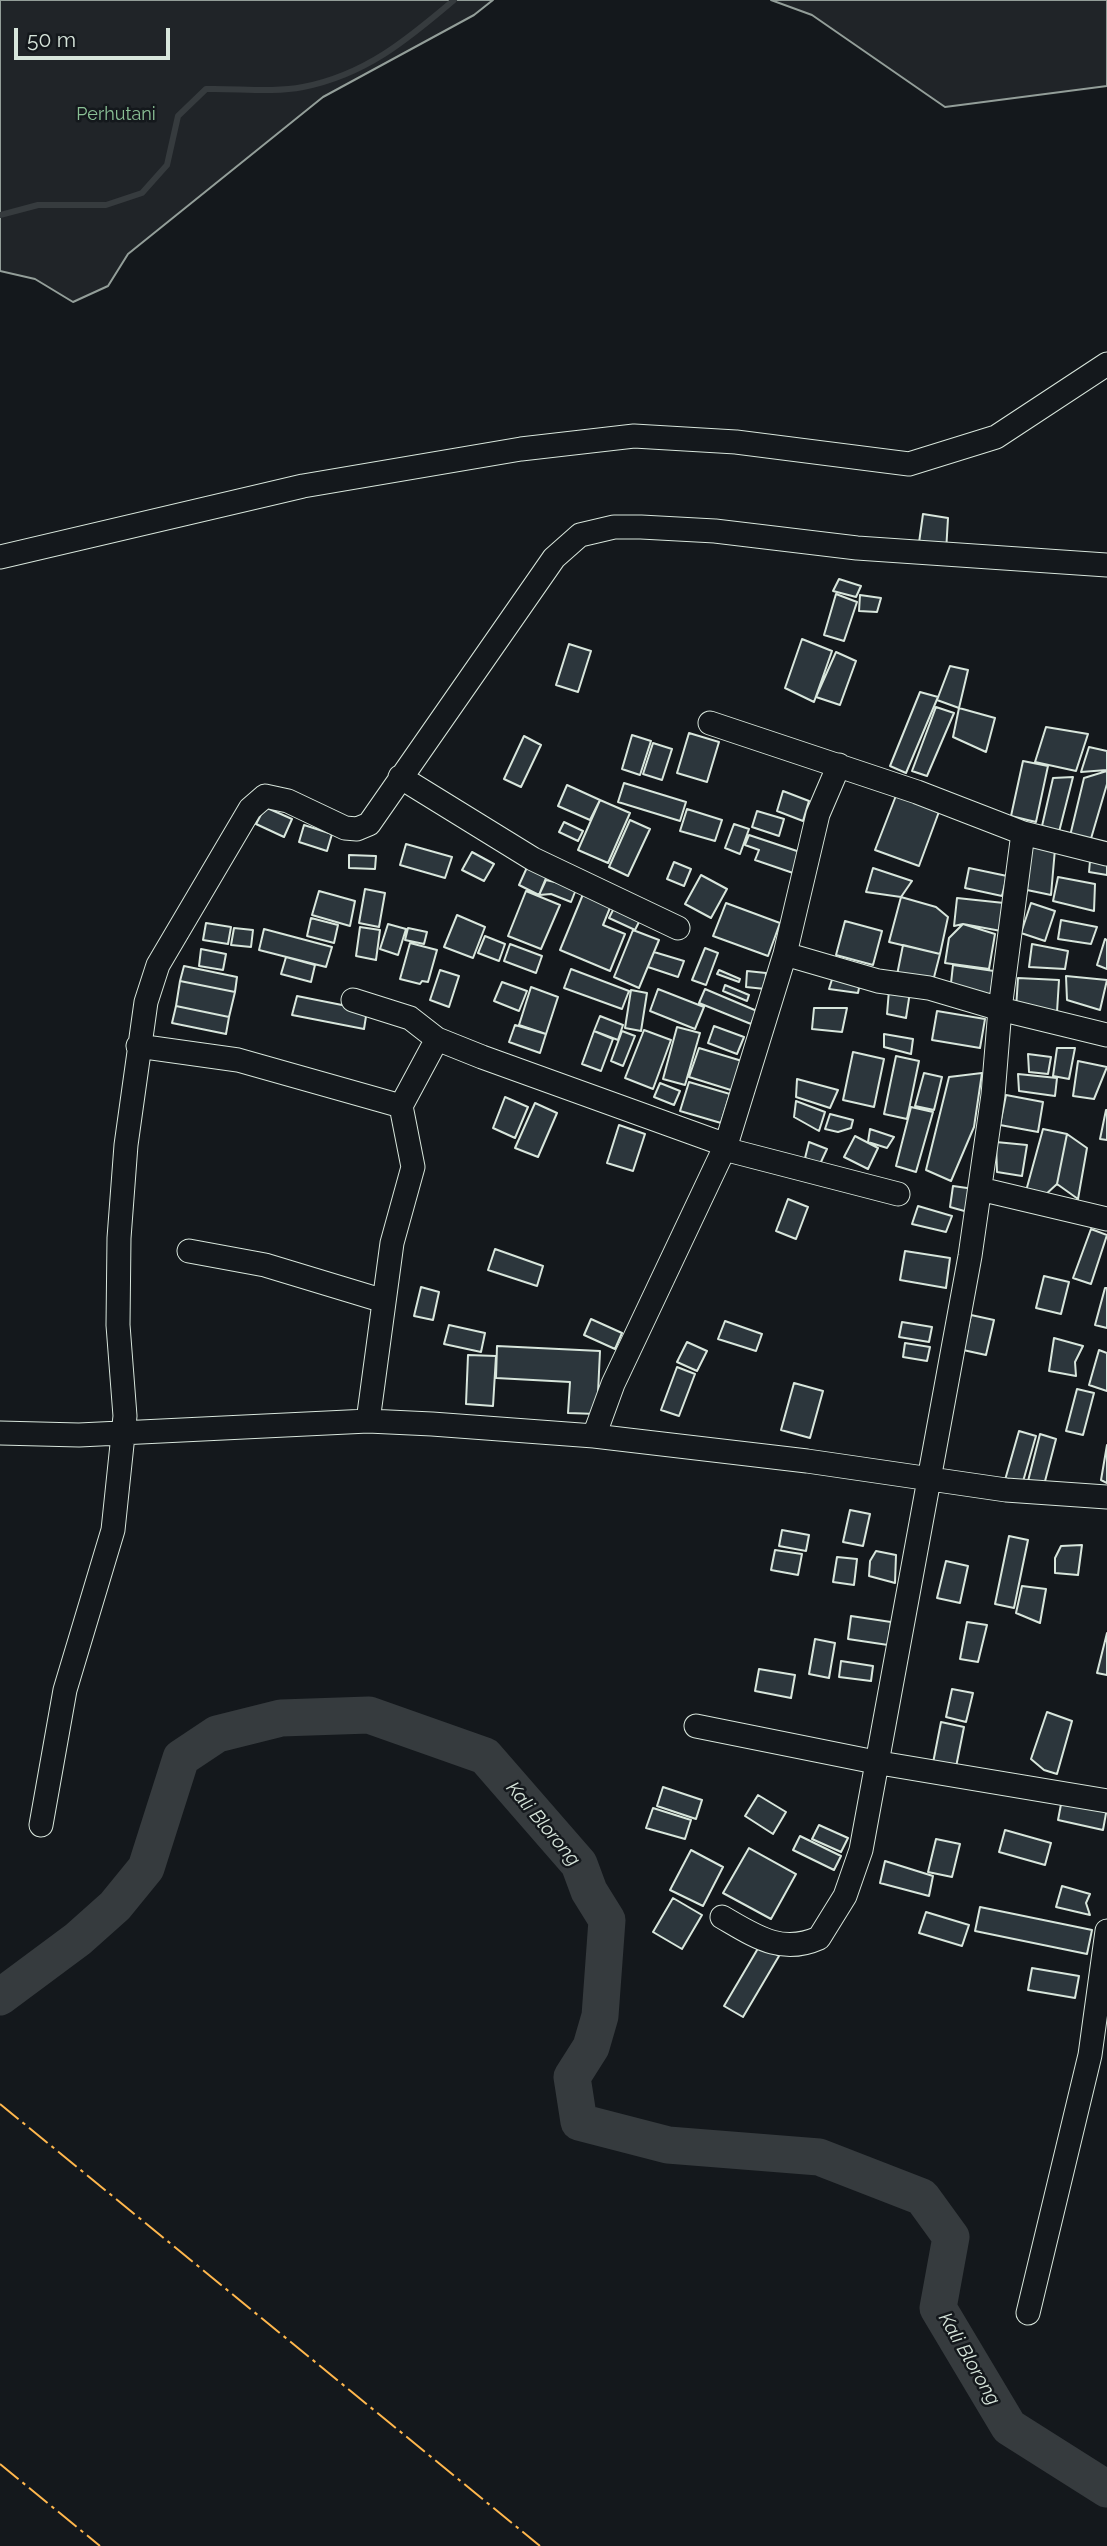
<!DOCTYPE html>
<html>
<head>
<meta charset="utf-8">
<style>
  body { margin:0 }
  #map { position:relative; width:1107px; height:2546px; overflow:hidden; background:#14181c; font-family:Raleway,sans-serif }
  canvas { display:block }
  .scale { position:absolute; left:14px; top:28px; width:156px; height:32px; box-sizing:border-box; border:4px solid #d8e6dc; border-top:0; padding-left:9px; font-size:21px; line-height:24px; white-space:nowrap; color:#d8e6dc; -webkit-text-stroke:5px #14181c; paint-order:stroke }
</style>
</head>
<body>
<div id="map">
<canvas width="1107" height="2546"></canvas>
<div class="scale">50 m</div>
</div>
<script>
const g = document.querySelector('canvas').getContext('2d');
g.lineJoin = 'round';
function fill(path, color) { g.fillStyle = color; g.fill(path, 'evenodd'); }
function strokePath(path, color, width, dash) { g.strokeStyle = color; g.lineWidth = width; g.lineCap = dash ? 'butt' : 'round'; g.setLineDash(dash || []); g.stroke(path); }
function write(font, color, halo, rows, align = 'center') {
  g.font = font + ' Raleway,sans-serif'; g.lineWidth = 5; g.setLineDash([]); g.textBaseline = 'middle'; g.strokeStyle = halo; g.fillStyle = color; for (const [text, x, y, turn = 0] of rows) {
    g.save(); g.translate(x, y); g.rotate((+turn || 0) * Math.PI / 180); g.textAlign = isNaN(turn) ? turn : align; if (halo) g.strokeText(text, 0, 0); g.fillText(text, 0, 0); g.restore();
  }
}
const green = new Path2D(`
  M0,0H493L474,15L323,97L128,254L108,286L73,302L35,279L0,271Z
  M771,0H1107V86L945,107L812,15Z`);
const stream = new Path2D(`
  M0,215L38,205H106L142,193L167,165L178,116L206,89C237,88 272,93 303,87C365,75 407,40 454,0`);
const river = new Path2D(`
  M0,1997L78,1939L115,1906L146,1868L181,1758L217,1734L281,1718L369,1715L485,1756L579,1864L589,1891L607,1920L600,2016L591,2047L572,2077L579,2122L668,2145L819,2157L922,2197L951,2237L938,2308L1009,2427L1107,2489`);
const building = new Path2D(`
  M923,514L948,518L946,552L918,550Z
  M839,579L861,586L856,597L833,591Z
  M836,594L857,602L844,641L824,635Z
  M860,595L881,598L877,612L859,611Z
  M802,639L832,651L814,702L785,688Z
  M569,644L591,651L578,692L556,685Z
  M836,652L856,661L840,705L816,697Z
  M950,666L968,670L959,708L937,700Z
  M920,692L938,697L906,773L890,766Z
  M936,707L954,713L927,776L912,771Z
  M959,708L995,718L986,752L953,737Z
  M1046,727L1088,734L1076,771L1035,762Z
  M689,733L719,742L707,782L677,773Z
  M632,735L651,741L640,775L622,769Z
  M524,736L541,745L521,787L504,779Z
  M653,743L672,749L662,780L643,774Z
  M1089,747L1107,751V770L1081,772Z
  M1023,761L1048,766L1036,822L1011,816Z
  M1107,771V784L1090,842L1070,836L1084,778Z
  M1073,777L1059,832L1042,826L1053,778Z
  M624,783L686,802L680,821L618,802Z
  M567,785L600,800L590,820L558,806Z
  M783,791L809,801L803,821L777,811Z
  M897,793L940,809L919,866L875,850Z
  M600,800L630,813L608,863L578,850Z
  M265,807L292,819L284,837L256,824Z
  M687,809L722,820L715,841L680,831Z
  M757,811L784,819L779,836L752,827Z
  M630,820L650,829L628,876L609,867Z
  M564,822L583,831L578,841L559,832Z
  M734,824L749,829L740,854L725,848Z
  M304,825L332,834L327,851L299,842Z
  M749,835L803,853L796,874L755,860L759,850L745,845Z
  M406,844L452,857L445,878L400,865Z
  M1031,846L1055,849L1051,895L1027,890Z
  M472,852L494,864L484,881L462,870Z
  M349,855L376,856L375,869L349,868Z
  M1090,861L1107,862V875L1089,872Z
  M674,862L691,869L684,886L667,879Z
  M529,863L549,871L539,895L519,885Z
  M873,868L912,881L901,897L866,892Z
  M969,868L1007,876L1002,896L965,888Z
  M701,875L727,889L711,918L685,904Z
  M1058,877L1095,884L1094,911L1053,901Z
  M546,880L577,887L571,902L551,894L539,895Z
  M586,887L614,898L603,925L625,934L610,971L560,950Z
  M365,889L385,893L379,927L359,923Z
  M319,891L355,901L350,926L312,915Z
  M526,891L560,905L541,949L508,936Z
  M901,897L936,907L948,917L940,954L889,942Z
  M957,898L1004,903L1001,931L963,924L954,926Z
  M617,902L643,914L635,930L609,918Z
  M726,903L780,923L768,956L713,936Z
  M1031,903L1055,911L1045,941L1021,933Z
  M457,915L485,927L473,958L444,947Z
  M311,918L338,925L334,943L307,936Z
  M1061,920L1097,927L1091,944L1058,939Z
  M845,921L882,931L873,965L836,955Z
  M206,923L231,927L228,944L203,940Z
  M388,924L406,929L398,955L380,949Z
  M963,924L995,934L989,969L945,963L949,938Z
  M360,927L380,930L376,960L356,956Z
  M234,928L253,930L251,947L231,945Z
  M408,928L427,932L424,944L405,940Z
  M264,929L332,947L326,967L259,950Z
  M633,930L659,940L639,988L614,977Z
  M485,936L505,944L499,961L478,953Z
  M1105,939L1107,940V969L1097,965Z
  M410,943L437,950L428,982L422,981L420,984L400,979Z
  M510,944L542,956L536,973L504,961Z
  M1032,944L1068,951L1065,969L1029,967Z
  M903,945L940,954L932,985L897,975Z
  M705,948L718,953L706,985L692,980Z
  M201,949L226,954L223,970L199,966Z
  M654,952L684,961L678,977L648,967Z
  M286,957L315,965L311,982L281,974Z
  M953,965L994,971L990,999L950,992Z
  M184,966L237,977L235,992L180,981Z
  M571,969L629,991L622,1009L564,988Z
  M440,970L459,976L449,1007L430,1000Z
  M719,970L740,979L739,982L717,974Z
  M747,971L766,973L765,989L746,987Z
  M834,973L861,978L858,993L829,989Z
  M1066,976L1107,980L1100,1010L1067,1000Z
  M1018,978L1059,980L1057,1012L1016,1009Z
  M180,981L235,992L229,1017L176,1006Z
  M502,982L527,991L519,1011L494,1001Z
  M725,985L749,995L747,1001L723,991Z
  M531,987L558,997L546,1034L519,1025Z
  M658,989L704,1007L695,1029L650,1011Z
  M705,989L757,1011L751,1024L699,1003Z
  M631,990L647,993L641,1031L625,1028Z
  M889,990L910,992L906,1018L887,1014Z
  M297,996L367,1010L364,1029L292,1015Z
  M176,1006L229,1017L226,1034L172,1023Z
  M814,1008H847L842,1032L812,1029Z
  M937,1011L985,1019L980,1048L932,1040Z
  M600,1016L623,1025L618,1040L594,1031Z
  M515,1025L546,1034L540,1053L509,1042Z
  M714,1026L744,1037L737,1054L708,1043Z
  M677,1027L700,1033L685,1085L663,1079Z
  M644,1030L671,1040L653,1089L625,1078Z
  M594,1031L613,1039L601,1071L582,1064Z
  M622,1031L635,1036L623,1066L611,1061Z
  M884,1034L913,1039L911,1054L884,1047Z
  M699,1048L742,1061L734,1091L689,1077Z
  M1057,1048H1075L1069,1079L1053,1076Z
  M853,1052L884,1059L874,1107L843,1100Z
  M1028,1054L1051,1057L1048,1074L1029,1072Z
  M896,1056L919,1061L907,1119L884,1114Z
  M1078,1061L1107,1067L1094,1099L1073,1096Z
  M924,1073L942,1077L934,1110L915,1106Z
  M982,1073L974,1127L951,1181L926,1170L949,1077Z
  M1018,1074L1057,1078L1055,1096L1019,1091Z
  M797,1079L838,1090L830,1108L796,1097Z
  M689,1082L730,1094L721,1123L680,1111Z
  M660,1083L680,1091L674,1105L654,1097Z
  M1006,1095L1043,1102L1038,1132L1000,1125Z
  M505,1097L528,1107L515,1138L493,1128Z
  M796,1101L825,1112L819,1131L794,1117Z
  M535,1103L557,1113L538,1157L515,1148Z
  M911,1107L933,1112L916,1172L896,1166Z
  M1106,1110H1107V1140L1100,1139Z
  M830,1114L853,1120L851,1128L838,1132L825,1129Z
  M619,1125L645,1134L633,1171L607,1163Z
  M870,1129L894,1137L887,1148L868,1142Z
  M1043,1129L1067,1134L1057,1184L1044,1196L1026,1191Z
  M1067,1134L1087,1148L1078,1199L1057,1184Z
  M855,1136L878,1148L868,1169L844,1157Z
  M809,1142L827,1149L820,1164L805,1158Z
  M996,1142L1027,1145L1022,1176L997,1172Z
  M953,1186L974,1189L968,1212L950,1207Z
  M788,1199L808,1207L796,1239L776,1231Z
  M918,1206L952,1216L946,1232L912,1224Z
  M1091,1229L1107,1235L1091,1284L1073,1278Z
  M495,1249L543,1266L537,1286L488,1270Z
  M905,1251L950,1258L946,1288L900,1280Z
  M1044,1276L1069,1282L1061,1314L1036,1308Z
  M421,1287L439,1292L433,1320L414,1316Z
  M1105,1288H1107V1328L1095,1325Z
  M971,1315L994,1320L986,1355L963,1350Z
  M591,1319L622,1333L615,1349L584,1335Z
  M725,1321L762,1334L756,1351L718,1339Z
  M902,1322L932,1327L929,1342L899,1337Z
  M449,1325L485,1333L481,1352L444,1344Z
  M1054,1338L1083,1346L1075,1362L1076,1376L1049,1371Z
  M687,1342L707,1351L697,1371L677,1362Z
  M905,1343L930,1347L927,1361L903,1357Z
  M497,1346L600,1351L597,1414L568,1413L570,1382L496,1378Z
  M1099,1350L1107,1353V1391L1089,1385Z
  M468,1355L496,1356L493,1406L466,1404Z
  M677,1367L695,1374L679,1416L661,1410Z
  M794,1383L823,1391L810,1438L781,1430Z
  M1077,1389L1094,1393L1083,1435L1066,1431Z
  M1019,1431L1036,1436L1022,1485L1005,1480Z
  M1040,1434L1056,1439L1044,1485L1028,1481Z
  M1107,1445V1483L1101,1480Z
  M850,1510L870,1514L863,1546L843,1542Z
  M782,1530L809,1535L806,1551L779,1546Z
  M1009,1536L1028,1540L1014,1608L995,1604Z
  M1082,1545L1078,1575L1055,1573V1558L1061,1546Z
  M775,1550L802,1554L798,1575L771,1570Z
  M876,1551L896,1555L895,1583L869,1576L870,1561Z
  M837,1557L857,1559L854,1585L833,1582Z
  M946,1561L968,1566L960,1603L937,1598Z
  M1022,1586L1046,1589L1040,1623L1016,1613Z
  M851,1616L891,1622L888,1645L848,1639Z
  M967,1622L987,1625L978,1662L960,1659Z
  M1107,1633V1675L1097,1673Z
  M815,1639L835,1643L829,1678L809,1674Z
  M841,1661L873,1666L871,1681L839,1677Z
  M759,1669L795,1675L791,1698L755,1691Z
  M952,1689L973,1693L966,1722L946,1717Z
  M1047,1712L1072,1721L1057,1774L1044,1770L1031,1759Z
  M941,1722L964,1727L956,1767L933,1763Z
  M663,1787L702,1800L696,1819L657,1806Z
  M758,1795L786,1812L773,1834L745,1816Z
  M1062,1799L1107,1808L1103,1830L1058,1820Z
  M653,1808L691,1820L685,1839L646,1828Z
  M819,1825L848,1838L841,1852L812,1839Z
  M1005,1830L1051,1843L1045,1865L999,1852Z
  M800,1836L841,1856L834,1870L793,1850Z
  M936,1839L960,1844L952,1877L928,1872Z
  M749,1848L796,1874L771,1919L723,1893Z
  M691,1850L723,1867L703,1906L670,1890Z
  M885,1861L933,1876L929,1896L880,1883Z
  M1062,1886L1090,1894L1086,1903L1090,1915L1056,1907Z
  M673,1898L702,1915L682,1949L653,1932Z
  M980,1907L1092,1930L1087,1954L975,1931Z
  M926,1912L969,1925L962,1946L919,1933Z
  M760,1945L779,1956L743,2017L724,2006Z
  M1032,1968L1079,1976L1075,1998L1028,1990Z`);
const minor = new Path2D(`
  M0,557L303,486L521,449L634,436L736,442L909,464L996,437L1107,364
  M710,723L917,792L1023,833L1107,854
  M400,777L533,859L678,928
  M785,954L878,981L929,988L1000,1009L1107,1035
  M353,1000L410,1018L437,1039L482,1057L726,1145
  M138,1046L238,1060L401,1106
  M724,1149L898,1194
  M980,1189L1107,1219
  M189,1251L265,1265L384,1301
  M368,1421L392,1243L413,1167L401,1106L437,1039
  M0,1433L79,1435L368,1421L432,1424L594,1436L807,1461L1006,1490L1107,1497
  M594,1436L613,1384L726,1145L785,954L818,814L839,765
  M696,1726L880,1763L1107,1801
  M41,1825L65,1690L113,1530L125,1416L118,1325L119,1238L126,1145L146,1002L158,965L250,809L265,796L288,801L345,828L357,829L369,824L554,558L580,535L614,527H641L715,531L857,548L1107,565
  M722,1917C755,1936 781,1955 819,1938L845,1896L861,1850L970,1256L993,1095L1000,1009L1023,833
  M1028,2313L1090,2055L1107,1931`);
const power = new Path2D(`
  M0,2104L540,2546
  M0,2464L100,2546`);
const parkNames = [
  ["Perhutani",116,115]
];
const waterNames = [
  ["Kali Blorong",543,1824,50],
  ["Kali Blorong",969,2359,60]
];
fill(green, '#202428');
strokePath(green, '#939e99', 2);
strokePath(stream, '#363b3e', 6);
strokePath(river, '#363b3e', 37);
fill(building, '#2c363c');
strokePath(building, '#d8e6dc', 2);
strokePath(minor, '#d8e6dc', 25);
strokePath(minor, '#14181c', 23);
strokePath(power, '#ffb74d', 2, [24, 5, 3.5, 5]);
write('18px', '#8ac095', '#14181c', parkNames);
write('italic 19px', '#d8e6dc', '#14181c', waterNames);
</script>
</body>
</html>
